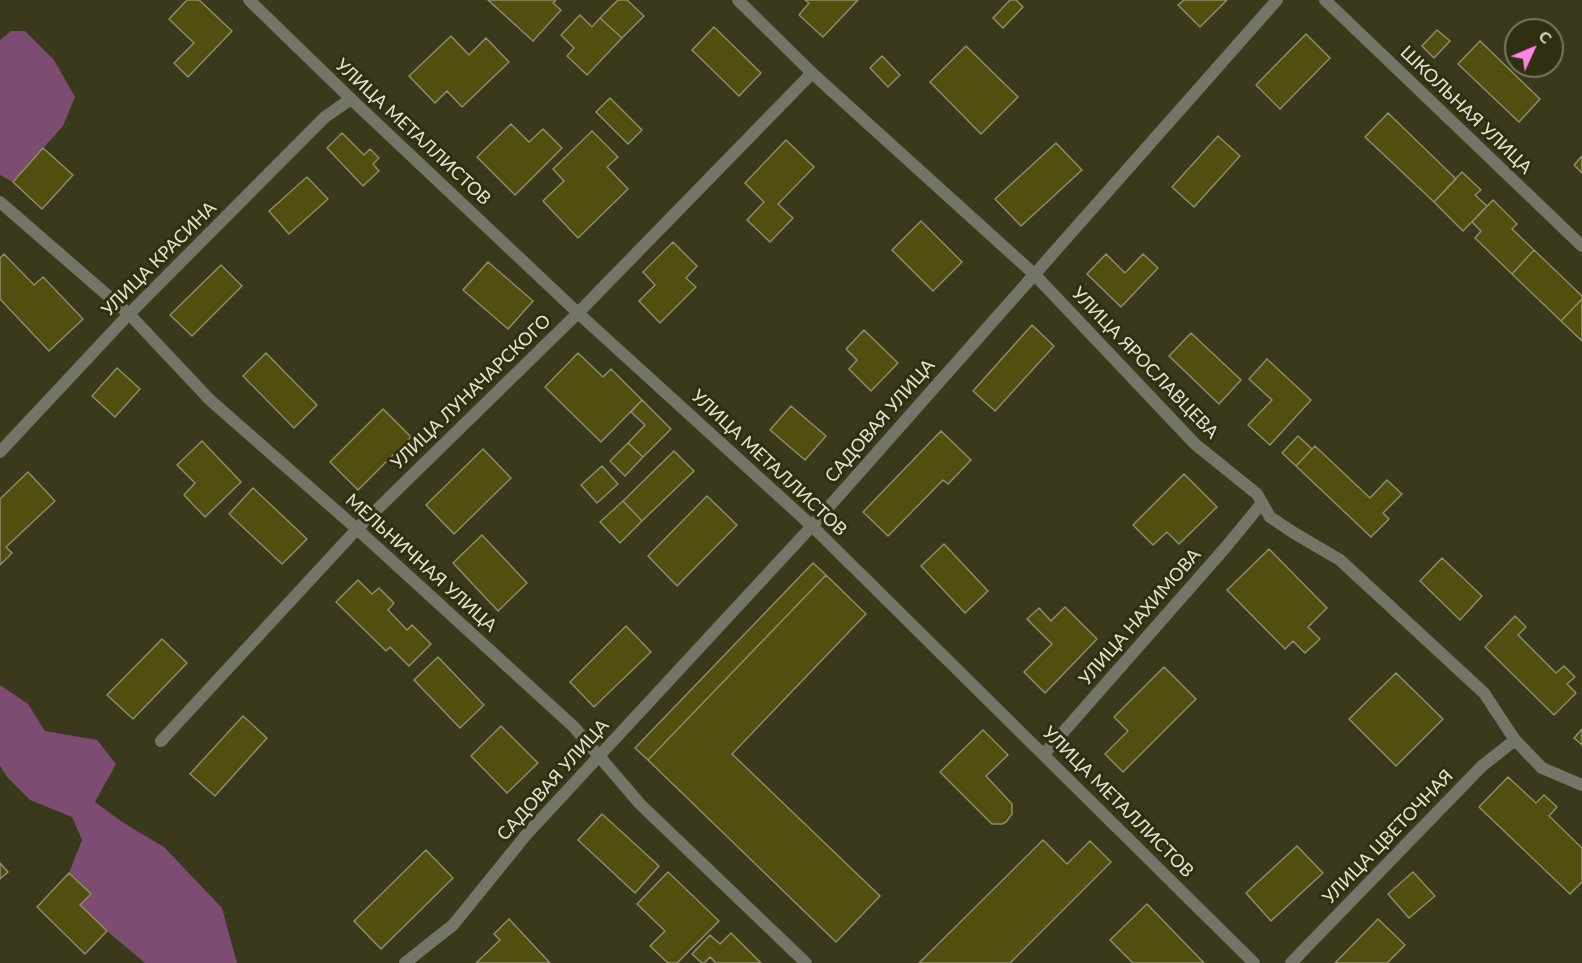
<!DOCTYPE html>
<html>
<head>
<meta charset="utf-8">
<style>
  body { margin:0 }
  #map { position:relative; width:1582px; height:963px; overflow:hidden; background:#3b391c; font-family:Lato,sans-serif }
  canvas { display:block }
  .north { position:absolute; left:1504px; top:18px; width:60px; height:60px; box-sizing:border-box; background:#312f12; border:2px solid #79775f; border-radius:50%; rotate:46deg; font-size:16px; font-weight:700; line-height:24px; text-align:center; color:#e4e4d3 }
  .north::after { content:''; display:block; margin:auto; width:21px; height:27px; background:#fd86e2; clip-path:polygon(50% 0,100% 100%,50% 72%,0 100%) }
</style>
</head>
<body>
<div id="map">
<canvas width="1582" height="963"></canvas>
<div class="north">С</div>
</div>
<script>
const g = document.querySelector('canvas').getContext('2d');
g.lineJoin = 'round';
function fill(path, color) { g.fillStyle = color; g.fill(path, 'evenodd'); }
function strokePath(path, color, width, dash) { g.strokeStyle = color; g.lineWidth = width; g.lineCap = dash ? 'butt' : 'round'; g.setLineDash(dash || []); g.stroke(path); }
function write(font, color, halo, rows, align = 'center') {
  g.font = font + ' Lato,sans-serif'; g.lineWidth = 6; g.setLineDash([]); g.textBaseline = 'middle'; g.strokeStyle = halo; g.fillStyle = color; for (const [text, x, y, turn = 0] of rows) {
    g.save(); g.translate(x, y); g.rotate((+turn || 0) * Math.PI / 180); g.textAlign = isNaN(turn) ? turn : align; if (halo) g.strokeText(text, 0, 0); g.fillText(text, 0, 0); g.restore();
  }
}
const forest = new Path2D(`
  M11,31H25L54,60L75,97L63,126L13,182L0,175V40Z
  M0,685L28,704L45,731L97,740L116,764L95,802L122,822L164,847L222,908L237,963H145L107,931L80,905L91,894L69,873L82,840L72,817L30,800L7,777L0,766Z`);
const building = new Path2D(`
  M187,0H199L232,31L188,77L174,63L194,43L169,19Z
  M488,0H556L553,3L561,10L533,41Z
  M618,0H627L644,16L622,38L600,18Z
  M805,0H858L823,37L799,15L809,3Z
  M1010,0H1016L1023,7L1003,28L993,18Z
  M1184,0H1227L1200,27L1178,5Z
  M580,15L592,27L600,18L622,38L587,75L567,56L574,48L561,35Z
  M714,27L761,73L739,96L692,50Z
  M1437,30L1450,41L1434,58L1422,46Z
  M1306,34L1330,58L1280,109L1256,85Z
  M451,36L469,55L486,38L509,62L462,107L447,91L435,103L409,76Z
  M1480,41L1540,99L1519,122L1458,64Z
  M966,46L1018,97L981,134L930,82Z
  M882,56L900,75L888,87L870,68Z
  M610,98L642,130L628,144L596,112Z
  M1388,113L1456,179L1434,202L1365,137Z
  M511,124L529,142L543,129L562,148L515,195L477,157Z
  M592,131L618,157L607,167L628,189L578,238L543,201L564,181L553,169Z
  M342,133L364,155L370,149L379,158L373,164L379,171L363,186L327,148Z
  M1218,136L1240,156L1194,207L1172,187Z
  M786,140L814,167L778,204L793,218L770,242L747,220L764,202L745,183Z
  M1056,143L1082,170L1021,226L995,199Z
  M43,148L73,175L42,209L13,182Z
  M1582,156V173L1574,165Z
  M1462,172L1481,190L1475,195L1487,206L1463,231L1434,202Z
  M307,177L328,199L289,234L269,211Z
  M1493,200L1517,224L1512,229L1534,250L1512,274L1475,238L1481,231L1472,222Z
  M921,221L962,262L933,291L892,250Z
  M673,242L697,266L686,278L696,287L660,323L639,301L655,285L643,272Z
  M1534,250L1582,296V299L1561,321L1512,274Z
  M4,254L34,285L43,277L83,319L49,351L0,299V258Z
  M1106,254L1125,273L1143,254L1158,268L1121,307L1087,274Z
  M488,262L533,301L508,329L463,290Z
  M221,265L242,286L192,336L170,315Z
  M1582,299V341L1561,321Z
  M1032,325L1054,346L995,411L973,391Z
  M864,330L898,363L871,391L849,369L857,360L846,349Z
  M1191,333L1241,380L1219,404L1169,356Z
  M266,353L317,405L294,428L243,376Z
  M578,353L603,377L611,369L642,400L601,442L545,387Z
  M1267,359L1311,400L1270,445L1248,425L1272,400L1249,379Z
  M117,368L140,389L115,417L92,396Z
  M642,400L671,429L643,457L628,443L645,425L631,412Z
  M791,406L826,436L805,460L770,430Z
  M383,409L411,437L358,490L330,462Z
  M941,431L971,460L948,484L943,480L888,536L863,512Z
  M1298,436L1312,449L1296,466L1282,453Z
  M202,441L241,482L205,517L184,495L195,483L177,465Z
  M628,443L643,457L625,476L610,461Z
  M1315,446L1370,498L1387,480L1402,494L1383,513L1389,519L1371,537L1296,466Z
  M483,449L511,478L454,534L426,505Z
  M674,451L694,471L642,521L623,501Z
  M602,466L618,484L597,503L581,485Z
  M28,472L55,501L6,547L12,553L0,565V499Z
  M1184,474L1217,507L1179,544L1167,532L1153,545L1133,525Z
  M253,488L307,539L282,564L229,514Z
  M707,496L737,525L677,586L648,556Z
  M623,501L642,521L620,543L600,522Z
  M482,535L527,583L498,611L453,563Z
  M944,544L988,591L965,613L921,566Z
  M1269,549L1327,608L1308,627L1320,639L1305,653L1293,641L1285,649L1227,590Z
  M1442,558L1482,596L1460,620L1420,581Z
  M813,563L826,575L648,760L635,748Z
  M826,575L866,614L732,754L880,896L836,942L648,760Z
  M358,580L372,594L379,588L394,603L388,610L407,630L412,625L431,644L409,666L390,647L386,651L336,602Z
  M1065,607L1097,639L1045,693L1024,672L1052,644L1027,619L1039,608L1051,621Z
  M1515,616L1526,627L1518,635L1556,673L1564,666L1575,677L1567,684L1576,693L1554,715L1485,647Z
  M626,626L651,652L594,707L570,682Z
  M162,639L187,663L133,719L107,695Z
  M438,657L484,705L460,728L414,680Z
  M1164,667L1196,699L1123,772L1105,754L1128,731L1114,717Z
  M1396,673L1443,719L1396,766L1349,719Z
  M243,716L267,738L215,796L190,774Z
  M501,726L538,763L507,793L471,756Z
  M1582,729V745L1574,738Z
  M983,730L1008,755L986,776L1012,804V814L1006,822L1002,824H992L940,772Z
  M1508,777L1536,803L1544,795L1557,807L1549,816L1582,848V882L1570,894L1479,807Z
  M602,814L659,866L635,893L578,840Z
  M1043,840L1067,864L1090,841L1111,862L1010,963H919Z
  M1297,846L1323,873L1271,921L1246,893Z
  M426,850L453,878L381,949L354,921Z
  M0,863L8,872L0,879Z
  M668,872L719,921L677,963H668L650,946L665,931L637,904Z
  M1413,872L1435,896L1409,918L1388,894Z
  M69,873L91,894L80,905L107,931L85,954L37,907Z
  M1147,904L1204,963H1133L1110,940Z
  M509,919L550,963H476L500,940L494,934Z
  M1378,919L1405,945L1387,963H1335Z
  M731,933L761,963H716L710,957L704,963H702L692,954L710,935L720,944Z`);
const service = new Path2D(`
  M1044,754L1225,548L1262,503`);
const minor = new Path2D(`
  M738,0L812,73L1034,274L1195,444L1257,494L1270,517L1294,533L1340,560L1484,693L1515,740L1542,768L1582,785
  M1325,0L1582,246
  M0,202L129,314L210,400L357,529L574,727L640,804L806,963
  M0,452L129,314L325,117L351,99
  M161,741L357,529L578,313L812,73
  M405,963L453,925L526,835L812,526L1277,0
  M1291,963L1482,766L1515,740`);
const tertiary = new Path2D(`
  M249,0L351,99L578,313L812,526L1254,963`);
const streetNames = [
  ["ШКОЛЬНАЯ УЛИЦА",1466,110,44],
  ["УЛИЦА МЕТАЛЛИСТОВ",413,132,43],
  ["УЛИЦА КРАСИНА",159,259,-45],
  ["УЛИЦА ЯРОСЛАВЦЕВА",1145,363,46],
  ["УЛИЦА ЛУНАЧАРСКОГО",471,392,-44],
  ["САДОВАЯ УЛИЦА",880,421,-49],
  ["УЛИЦА МЕТАЛЛИСТОВ",769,463,43],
  ["МЕЛЬНИЧНАЯ УЛИЦА",421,563,42],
  ["УЛИЦА НАХИМОВА",1140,617,-49],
  ["САДОВАЯ УЛИЦА",553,780,-48],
  ["УЛИЦА МЕТАЛЛИСТОВ",1118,802,45],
  ["УЛИЦА ЦВЕТОЧНАЯ",1388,837,-46]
];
fill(forest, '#7c4d71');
fill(building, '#524e0f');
strokePath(building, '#8d8c6c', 1.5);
strokePath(service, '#757567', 12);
strokePath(minor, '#757567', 12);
strokePath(tertiary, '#757567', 12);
write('18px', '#e4e4d3', '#312f12', streetNames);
</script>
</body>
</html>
